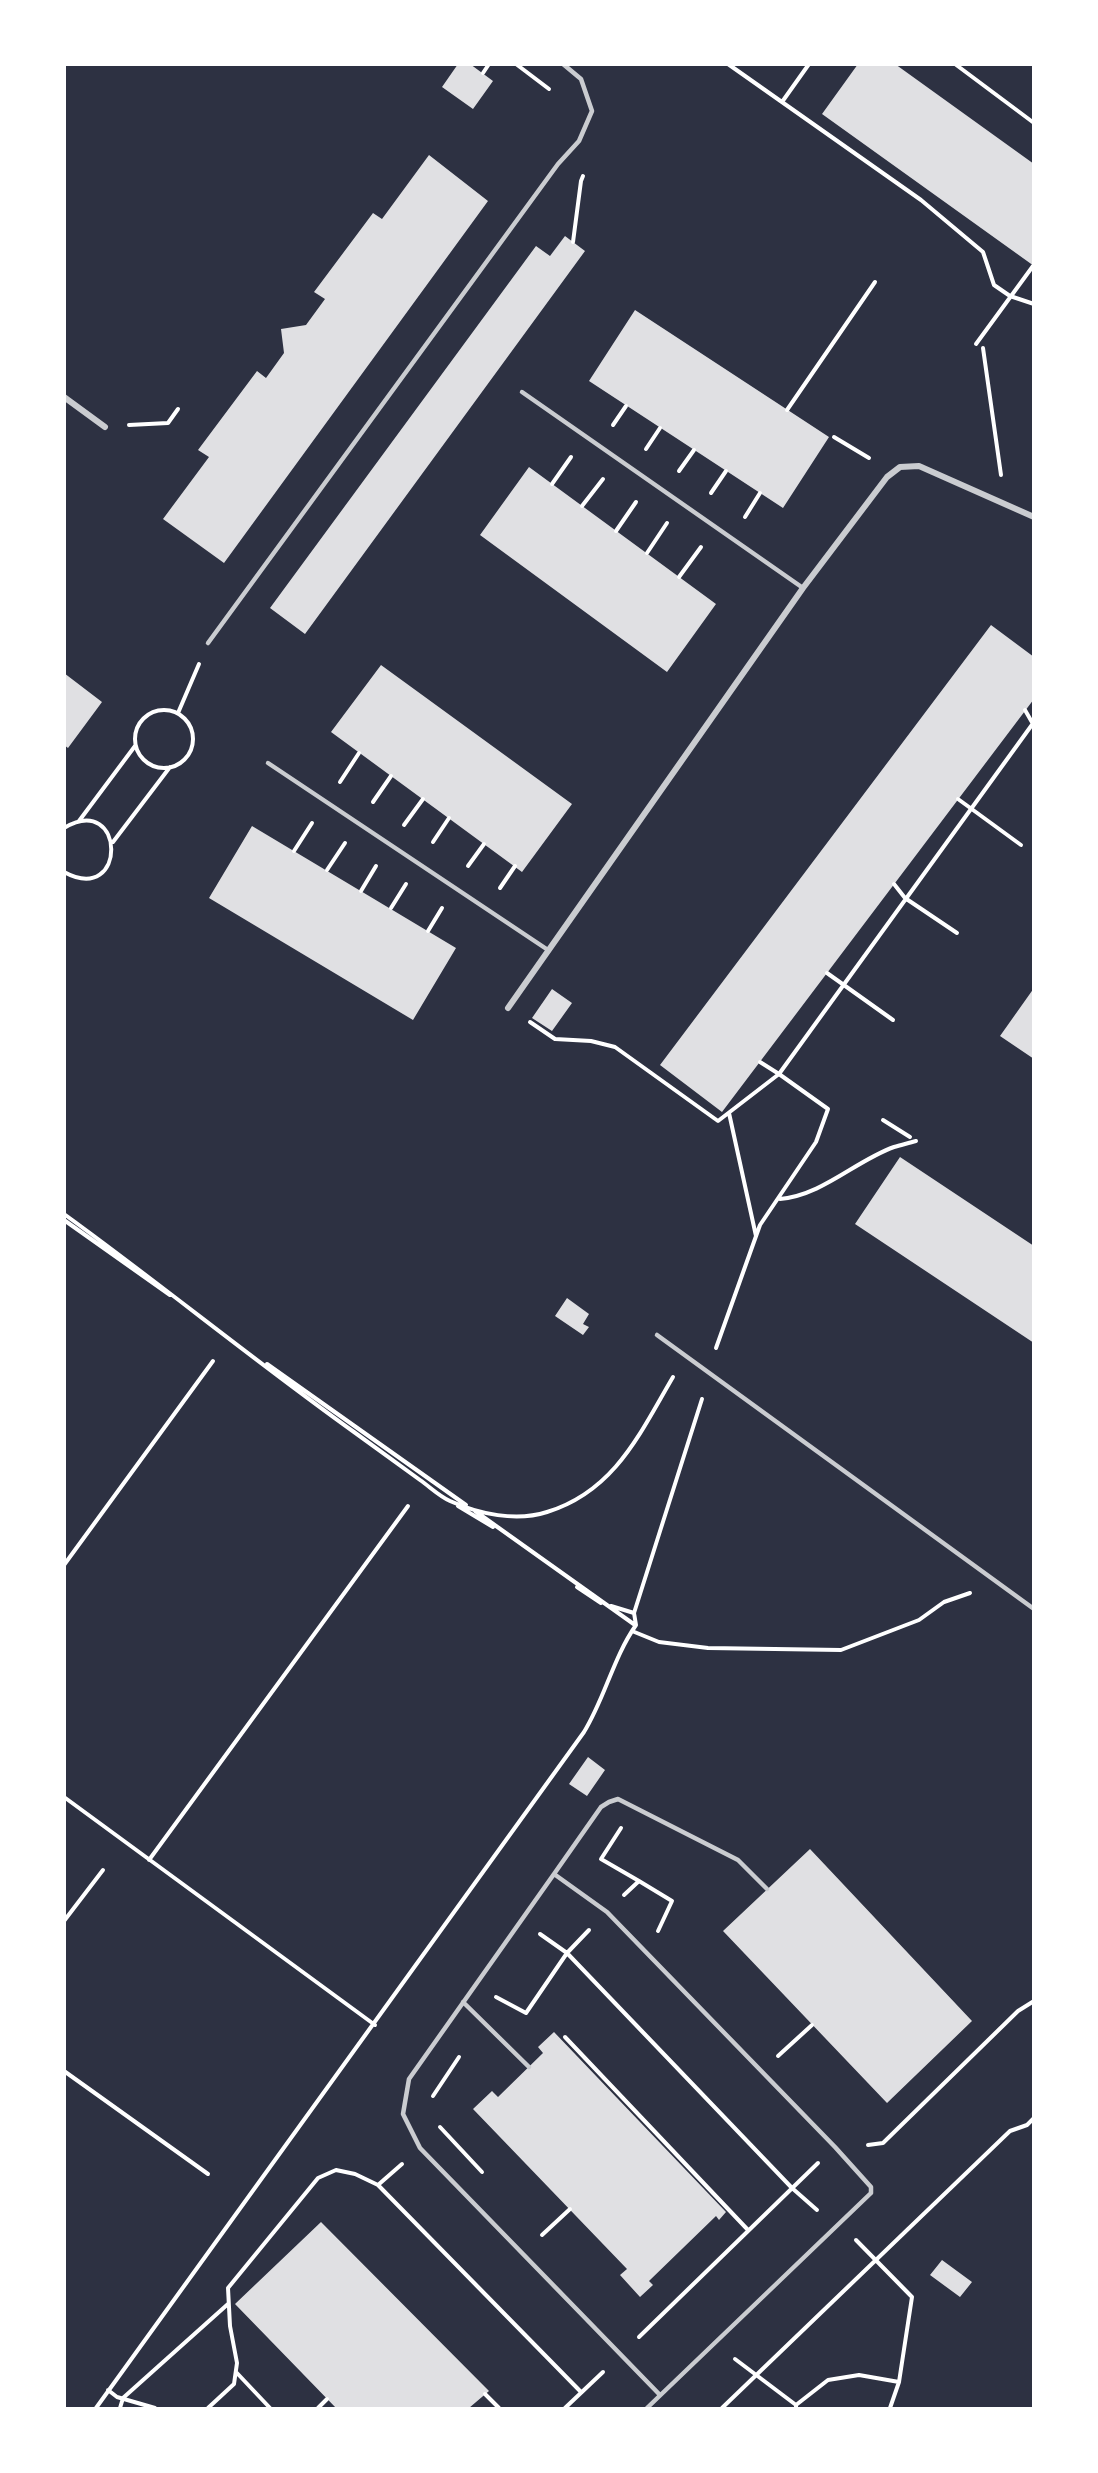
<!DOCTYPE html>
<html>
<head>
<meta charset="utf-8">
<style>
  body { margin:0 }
  #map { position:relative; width:1098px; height:2473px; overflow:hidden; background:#2d3142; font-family:Mulish,sans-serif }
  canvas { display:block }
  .frame { position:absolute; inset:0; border:66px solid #fff; pointer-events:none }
</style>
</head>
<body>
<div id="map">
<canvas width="1098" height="2473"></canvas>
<div class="frame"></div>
</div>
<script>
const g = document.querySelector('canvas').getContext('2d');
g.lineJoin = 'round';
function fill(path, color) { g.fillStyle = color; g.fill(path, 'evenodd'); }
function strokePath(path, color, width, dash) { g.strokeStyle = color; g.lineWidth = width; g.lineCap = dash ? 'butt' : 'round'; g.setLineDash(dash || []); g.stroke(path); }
const building = new Path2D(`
  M458,64H470L493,81L473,109L442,87Z
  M858,64H895L1034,164V266L822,114Z
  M429,155L488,201L224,563L163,519L209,457L198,450L257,371L266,378L284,353L281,329L306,325L325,299L314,292L373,213L382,219Z
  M565,236L585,251L305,634L270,608L536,246L550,256Z
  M635,310L829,437L783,508L589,381Z
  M529,467L716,604L667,672L480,535Z
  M991,625L1034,657V699L722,1112L660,1065Z
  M381,665L572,804L522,872L331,732Z
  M64,673L102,702L68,748L64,745Z
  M252,826L456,948L413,1020L209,898Z
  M1034,988V1059L1000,1036Z
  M552,989L572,1003L552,1031L532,1018Z
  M900,1157L1034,1246V1343L855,1224Z
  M567,1298L589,1314L583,1324L589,1327L583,1335L555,1316Z
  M588,1757L605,1770L587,1796L569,1784Z
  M810,1849L972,2021L887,2103L723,1931Z
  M554,2032L726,2212L719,2220L716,2216L649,2281L653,2285L640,2297L620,2275L627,2269L473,2109L492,2091L498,2097L543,2053L538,2047Z
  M321,2222L489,2391L469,2408H336L235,2304Z
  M942,2260L972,2282L960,2297L930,2275Z`);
const path = new Path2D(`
  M516,64L549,89
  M728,64L921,200L983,252L994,285L1010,296L1034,304
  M955,64L1034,123
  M483,73L489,64
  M782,102L809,64
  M573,242L581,181L583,176
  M976,344L1033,266
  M983,348L1001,475
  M787,410L875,282
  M129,425L168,423L178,409
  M613,425L626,406
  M834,437L869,458
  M646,449L660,428
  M679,471L694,450
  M552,484L571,457
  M711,493L726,471
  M582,506L603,479
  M745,517L760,493
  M616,531L636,502
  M647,553L667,523
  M679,577L701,547
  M1025,710L1033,724
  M135 739a29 29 0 1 1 58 0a29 29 0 1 1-58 0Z
  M178,713L199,664
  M340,782L359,753
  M958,799L1021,845
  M373,802L391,776
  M79,821L135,746
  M404,825L423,799
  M64,828C126,791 128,907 64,872
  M113,842L170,767
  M433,842L449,818
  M294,851L312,823
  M468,866L484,844
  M327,870L345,843
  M894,884L905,898L957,933
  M500,888L515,866
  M361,891L376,866
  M391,908L406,884
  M428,931L442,908
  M827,973L893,1020
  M530,1022L555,1039L591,1041L615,1047L718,1121L779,1074L760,1062
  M729,1113L756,1236
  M883,1120L910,1137
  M780,1199C823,1195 855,1161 894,1147C901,1145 909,1143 916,1141
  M64,1214C162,1285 256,1362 354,1432C376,1448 398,1464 420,1480C430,1487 439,1496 450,1501C479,1514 516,1522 547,1512C615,1491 640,1433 673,1377
  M64,1220L170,1295
  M716,1348L760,1225L816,1142L828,1109L779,1074L1034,722
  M267,1364L466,1505
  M458,1506L493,1527
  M475,1511L635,1625
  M64,1565L213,1361
  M577,1587L601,1603
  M611,1606L634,1613
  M632,1631L659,1642L708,1648L841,1650L919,1620L944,1602L970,1593
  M64,1797L375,2025
  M621,1828L601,1859L639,1881L624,1895
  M149,1860L408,1506
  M639,1881L672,1901L658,1931
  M64,1921L103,1870
  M540,1934L567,1953L792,2188L817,2210
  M496,1997L526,2013L567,1953L589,1930
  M565,2037L748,2230
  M778,2056L812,2025
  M64,2071L208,2174
  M433,2096L459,2057
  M440,2127L482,2172
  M868,2145L883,2143L1018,2011L1034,2001
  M378,2185L581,2392
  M542,2235L570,2209
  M856,2240L912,2297L899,2382L890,2408
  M639,2337L818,2163
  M735,2359L796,2405
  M236,2372L270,2408
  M108,2390L117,2397L155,2408
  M485,2394L499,2408
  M96,2408L584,1732C605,1698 613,1658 636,1625L634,1613L702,1399
  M120,2408L123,2398L228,2304
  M208,2408L234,2384L237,2363L230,2326L228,2288L318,2178L336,2170L355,2174L378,2185L402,2164
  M318,2408L327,2399
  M565,2408L603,2372
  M722,2408L1010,2131L1027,2125L1034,2118
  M796,2408V2405L828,2380L859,2375L899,2382`);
const service = new Path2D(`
  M522,392L803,588
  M208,643L558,164L579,141L592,111L581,79L563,64
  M268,763L548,950
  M657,1335L1034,1609
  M554,1874L601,1807L609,1802L618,1799L738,1860L767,1889
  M463,2002L529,2067
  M647,2408L871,2193V2187L835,2147L607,1912L554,1874L409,2079L403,2114L420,2148L660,2395`);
const minor = new Path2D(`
  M64,397L105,427
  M508,1008L803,588L887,477L900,467L919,466L1034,517`);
fill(building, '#e0e0e3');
strokePath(path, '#fff', 4);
strokePath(service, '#caccd0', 4.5);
strokePath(minor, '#caccd0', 6);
</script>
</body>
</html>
